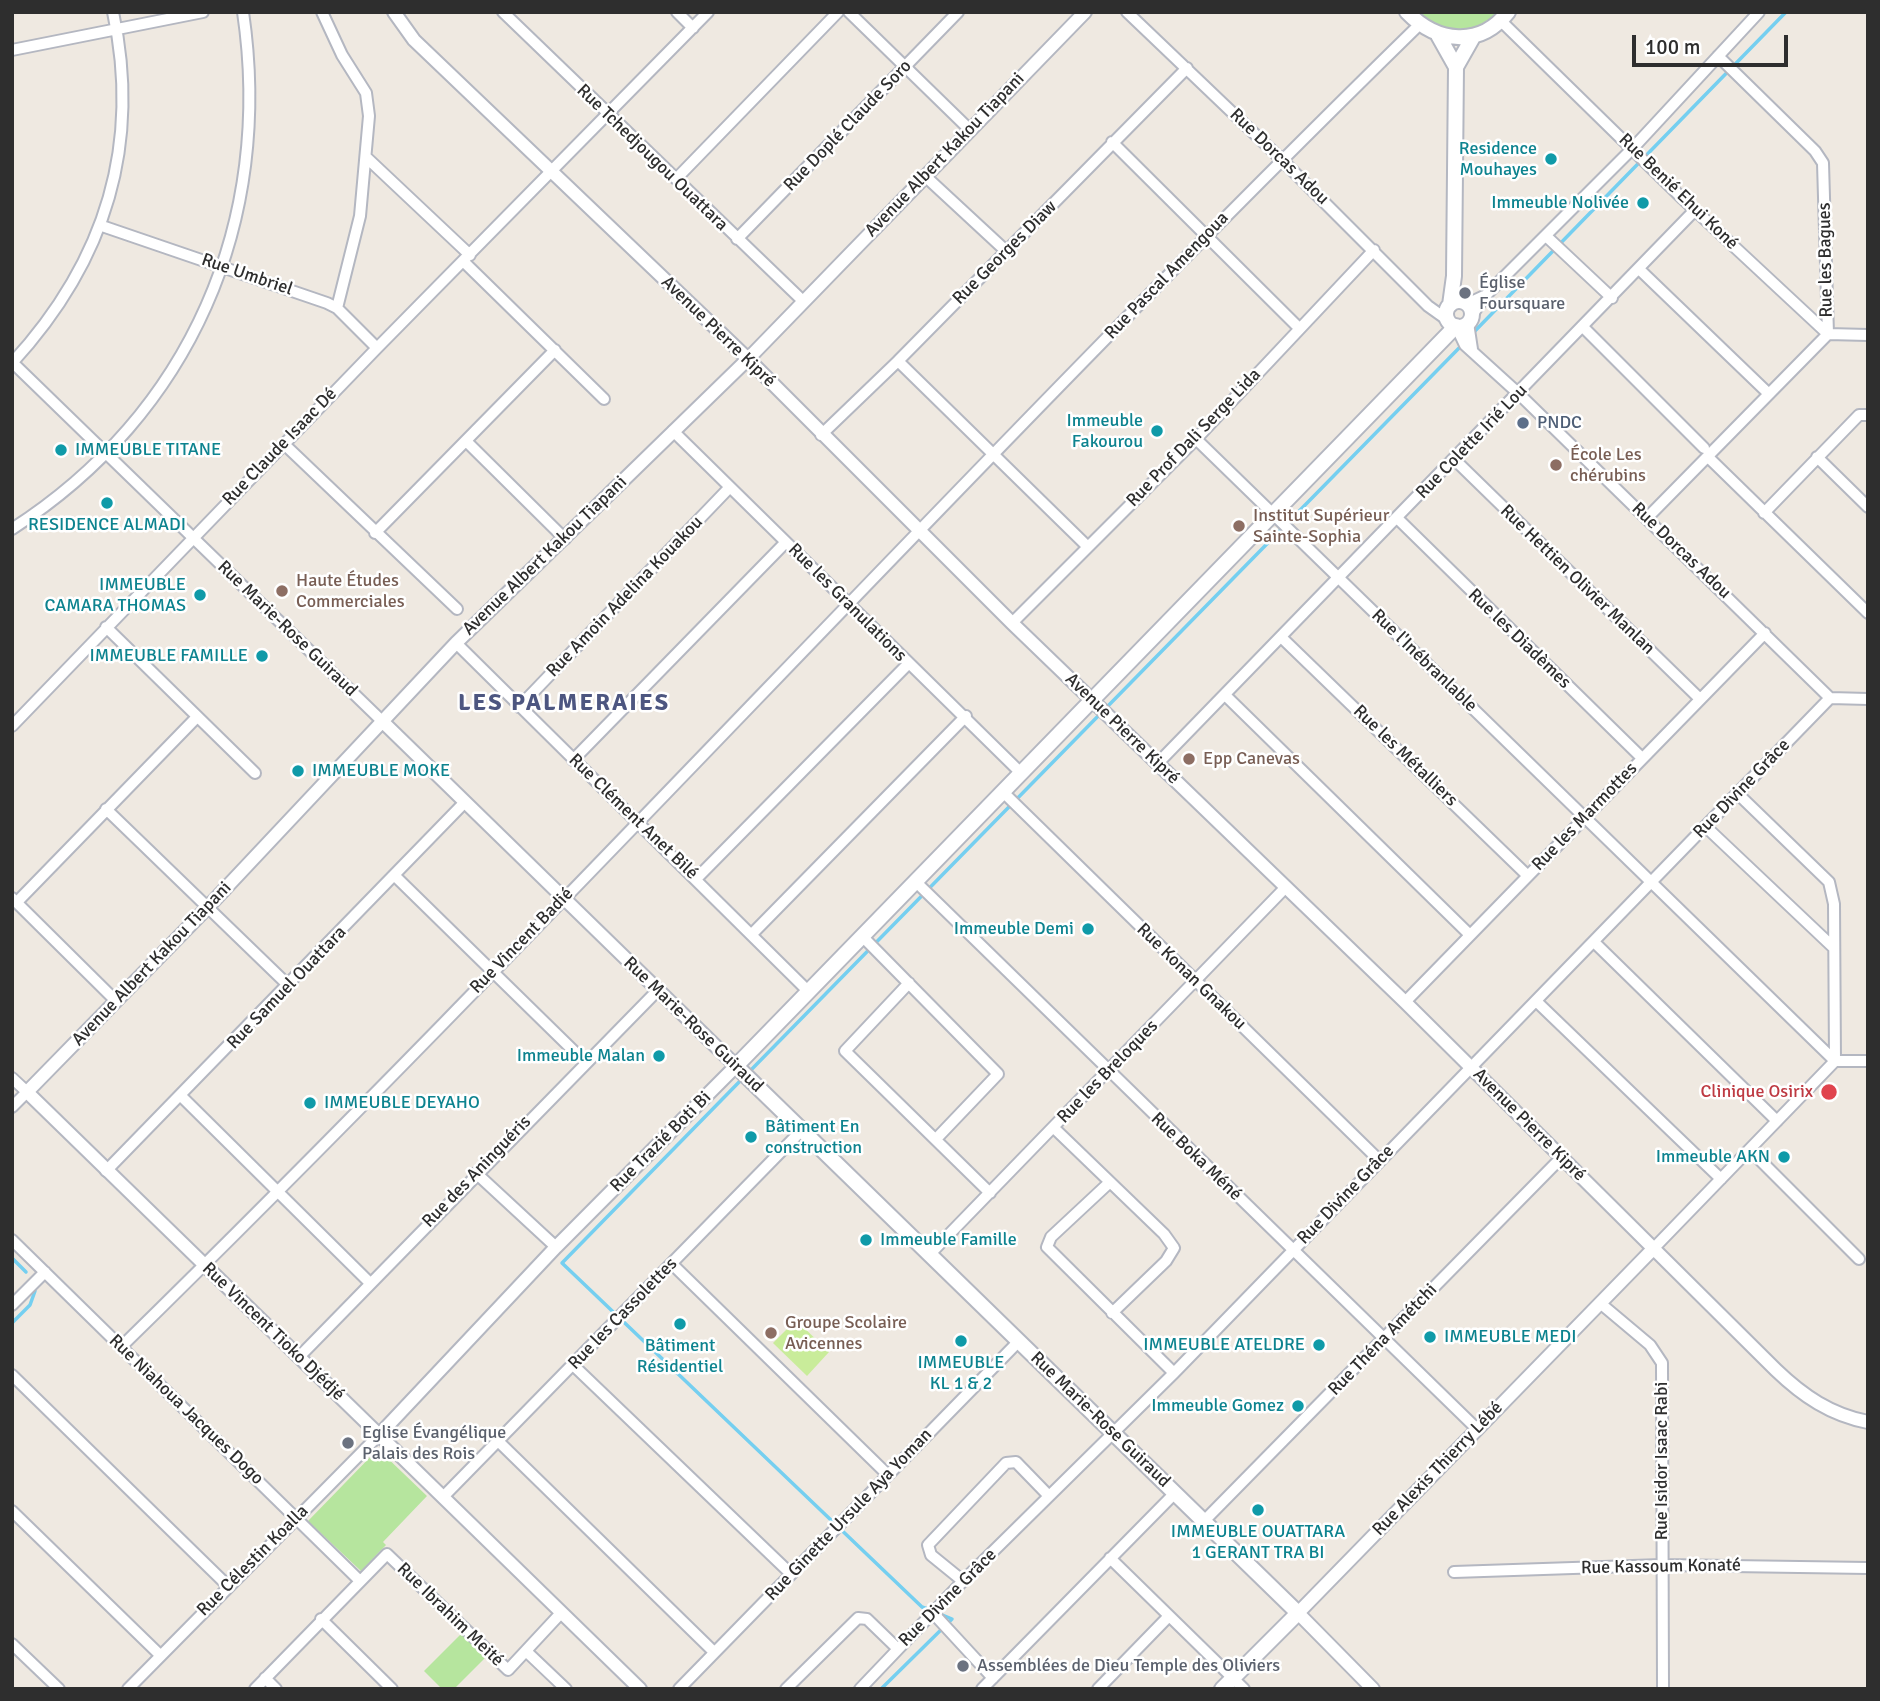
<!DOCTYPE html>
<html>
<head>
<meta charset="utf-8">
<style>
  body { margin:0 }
  #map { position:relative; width:1880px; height:1701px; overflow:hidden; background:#efe9e1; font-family:Signika,sans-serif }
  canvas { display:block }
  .frame { position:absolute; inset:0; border:14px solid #2e2e2e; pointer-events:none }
  .scale { position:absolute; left:1632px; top:35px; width:156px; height:32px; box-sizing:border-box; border:4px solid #2e2e2e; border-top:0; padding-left:9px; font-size:21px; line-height:24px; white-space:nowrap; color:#2e2e2e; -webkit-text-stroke:5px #fff; paint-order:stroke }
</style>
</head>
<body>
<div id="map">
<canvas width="1880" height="1701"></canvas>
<div class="frame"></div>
<div class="scale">100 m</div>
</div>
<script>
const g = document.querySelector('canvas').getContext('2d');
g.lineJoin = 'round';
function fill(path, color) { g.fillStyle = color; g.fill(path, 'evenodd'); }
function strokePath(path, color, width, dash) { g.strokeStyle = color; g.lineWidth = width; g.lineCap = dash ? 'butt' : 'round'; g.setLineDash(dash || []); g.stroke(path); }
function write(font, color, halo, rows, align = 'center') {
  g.font = font + ' Signika,sans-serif'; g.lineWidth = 5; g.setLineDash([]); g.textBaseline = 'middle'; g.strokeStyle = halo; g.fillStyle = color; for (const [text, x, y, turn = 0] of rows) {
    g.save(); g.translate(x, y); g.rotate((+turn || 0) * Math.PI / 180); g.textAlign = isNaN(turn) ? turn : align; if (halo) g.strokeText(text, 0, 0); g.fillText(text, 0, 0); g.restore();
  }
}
const green = new Path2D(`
  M1419,12H1498C1473,36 1444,34 1419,12Z
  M378,1449L427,1496L383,1542L386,1545L361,1571L308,1521Z
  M462,1633L486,1657L454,1689H442L424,1671Z`);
const pitch = new Path2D(`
  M796,1320L829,1352L807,1376L773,1343Z`);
const stream = new Path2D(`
  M1472,334L1786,12
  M749,1072L1462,345
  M744,1077L562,1263L922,1607L933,1611
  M12,1258L26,1272
  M12,1323L30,1305L35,1291
  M881,1689L952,1619L940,1614`);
const minor = new Path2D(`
  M322,12L342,55L366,93L369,116L360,216L337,308
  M503,12L803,301
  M677,12L693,28
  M849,12L969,129
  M1127,12L1282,160L1428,306L1449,321
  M1501,21L1683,199L1828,334L1868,335
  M12,50L203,12
  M1112,142L1299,328
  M367,158L470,255
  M925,176L1006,251
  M676,179L838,12
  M102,226L327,303L337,308L377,348
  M1546,236L1612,298
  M737,239L958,12
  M463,261L604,399
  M1640,270L1769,394
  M1467,304L1484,296
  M1472,315L1487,294L1633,148L1759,12
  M1468,323L1472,349
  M1456,326L1465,345L1519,394L1830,698L1868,699
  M1583,327L1704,448
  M898,361L1088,547
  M12,362L383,722
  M12,363C104,263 142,147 113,12
  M673,431L1022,774
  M821,435L898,361L1187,68
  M1196,439L1835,1061
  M466,441L565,539
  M284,444L457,609
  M1708,457L1868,613
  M1817,457L1868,507
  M1455,460L1700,699
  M1764,513L1859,415H1868
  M1397,518L1642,758
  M1647,518L1828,334L1823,163L1815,151L1718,56
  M12,529C191,414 274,221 243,12
  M375,533L555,350
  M1012,623L1196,439L1374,250
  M106,627L255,773
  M1281,637L1528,876
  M456,643L809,992
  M1225,695L1470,935
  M519,707L730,487
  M12,726L377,348L708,12
  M573,760L786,542
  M1158,763L1695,210
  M1004,793L1379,1160
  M1738,794L1829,882L1834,904L1835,1061
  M106,809L289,986
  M1706,827L1834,948
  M395,876L585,1062
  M696,879L908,664
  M916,882L1477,1429
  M12,898L116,1001
  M17,902L196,718
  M752,934L966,716
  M863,937L998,1074L936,1139
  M1594,942L1777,1121
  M909,983L845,1051L990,1193
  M1536,1001L1721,1179
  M1405,1002L1765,633
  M12,1078L27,1092L12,1107
  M181,1096L369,1282
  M1054,1128L1164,1234L1174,1248L1166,1261L1112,1313
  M1750,1150L1859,1259
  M106,1171L465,802
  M476,1173L556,1247
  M1110,1182L1051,1237L1047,1247L1174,1373
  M12,1240L359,1580
  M1653,1249L1835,1061H1868
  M929,1255L1285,888
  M672,1264L888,1475
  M1600,1303L1650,1345L1662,1363L1663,1689
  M12,1305L45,1272
  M121,1347C562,915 977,457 1419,25
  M299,1357L658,990
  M573,1365L791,1574
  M12,1375L228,1586
  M498,1441L714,1652
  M443,1497L802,1130
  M12,1511L160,1655
  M1204,1521L1561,1158
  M1110,1558L1244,1689
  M1454,1572L1662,1565L1868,1568
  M963,1581L931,1555L928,1545L1006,1463L1016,1462L1049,1496
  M933,1613L993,1678
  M321,1619L392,1689
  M12,1644L59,1689
  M526,1651L566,1689
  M265,1678L276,1689
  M128,1689L379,1435
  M255,1689L387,1554L508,1670L561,1613
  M679,1689L1018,1342
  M786,1689L858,1618L867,1619L898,1649
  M860,1689L963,1581L1174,1373L1830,698
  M982,1689L1175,1493
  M1098,1689L1169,1616`);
const tertiary = new Path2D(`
  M394,12L414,40L748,359L1012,623L1405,1002L1776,1370C1803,1396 1831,1415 1868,1422
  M379,1435L556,1247L736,1066L383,722
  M640,1689L27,1092L207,908L456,643L748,359L1085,12
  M1373,1689L1298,1613L1653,1249`);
const secondary = new Path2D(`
  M1407,12C1437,43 1480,48 1508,12
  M1438,35L1456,67
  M1446 314a13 13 0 1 1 26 0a13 13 0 1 1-26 0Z
  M1450,305L1454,276L1456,67L1473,37
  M1222,1689L1298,1613L736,1066L1456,326`);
const markers = [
  [1551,159,7,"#0f9aa8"],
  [1643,203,7,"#0f9aa8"],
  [1465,293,7,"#6b7280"],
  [1523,423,7,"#5c6f8a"],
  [1157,431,7,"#0f9aa8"],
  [61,450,7,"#0f9aa8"],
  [1556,465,7,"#8d6e63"],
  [107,503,7,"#0f9aa8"],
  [1239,526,7,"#8d6e63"],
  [282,591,7,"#8d6e63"],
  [200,595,7,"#0f9aa8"],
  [262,656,7,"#0f9aa8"],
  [1189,759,7,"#8d6e63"],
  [298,771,7,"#0f9aa8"],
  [1088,929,7,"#0f9aa8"],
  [659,1056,7,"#0f9aa8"],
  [1829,1092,9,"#e0444e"],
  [310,1103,7,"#0f9aa8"],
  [751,1137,7,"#0f9aa8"],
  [1784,1157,7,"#0f9aa8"],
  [866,1240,7,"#0f9aa8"],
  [680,1324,7,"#0f9aa8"],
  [771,1333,7,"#8d6e63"],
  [1430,1337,7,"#0f9aa8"],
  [961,1341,7,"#0f9aa8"],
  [1319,1345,7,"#0f9aa8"],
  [1298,1406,7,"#0f9aa8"],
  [348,1443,7,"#6b7280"],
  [1258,1510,7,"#0f9aa8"],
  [963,1666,7,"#6b7280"]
];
const streetNames = [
  ["Rue Doplé Claude Soro",848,126,-46],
  ["Avenue Albert Kakou Tiapani",945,155,-46],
  ["Rue Dorcas Adou",1279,157,44],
  ["Rue Tchedjougou Ouattara",652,158,44],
  ["Rue Benié Ehui Koné",1678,192,44],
  ["Rue Georges Diaw",1005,253,-45],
  ["Rue les Bagues",1826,260,-91],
  ["Rue Umbriel",247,275,19],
  ["Rue Pascal Amengoua",1167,276,-46],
  ["Avenue Pierre Kipré",718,332,44],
  ["Rue Prof Dali Serge Lida",1194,438,-46],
  ["Rue Colette Irié Lou",1472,442,-46],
  ["Rue Claude Isaac Dé",280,447,-46],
  ["Rue Dorcas Adou",1681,551,44],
  ["Avenue Albert Kakou Tiapani",545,556,-44],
  ["Rue Hettien Olivier Manlan",1577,580,44],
  ["Rue Amoin Adelina Kouakou",625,597,-46],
  ["Rue les Granulations",847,603,45],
  ["Rue Marie-Rose Guiraud",287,629,44],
  ["Rue les Diadèmes",1519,639,44],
  ["Rue l'Inébranlable",1424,661,44],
  ["Avenue Pierre Kipré",1122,729,44],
  ["Rue les Métalliers",1405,756,44],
  ["Rue Divine Grâce",1742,789,-46],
  ["Rue Clément Anet Bilé",633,817,44],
  ["Rue les Marmottes",1585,817,-46],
  ["Rue Vincent Badié",522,941,-46],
  ["Avenue Albert Kakou Tiapani",152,964,-46],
  ["Rue Konan Gnakou",1191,977,44],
  ["Rue Samuel Ouattara",287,988,-46],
  ["Rue Marie-Rose Guiraud",693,1025,44],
  ["Rue les Breloques",1108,1072,-46],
  ["Avenue Pierre Kipré",1529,1125,45],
  ["Rue Trazié Boti Bi",661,1142,-45],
  ["Rue Boka Méné",1196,1157,44],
  ["Rue des Aninguéris",477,1172,-46],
  ["Rue Divine Grâce",1346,1195,-46],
  ["Rue les Cassolettes",623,1314,-46],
  ["Rue Vincent Tioko Djédjé",273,1332,44],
  ["Rue Théna Amétchi",1383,1340,-46],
  ["Rue Niahoua Jacques Dogo",186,1410,44],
  ["Rue Marie-Rose Guiraud",1100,1420,44],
  ["Rue Isidor Isaac Rabi",1662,1461,-90],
  ["Rue Alexis Thierry Lébé",1438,1469,-46],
  ["Rue Ginette Ursule Aya Yoman",849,1515,-46],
  ["Rue Célestin Koalla",253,1561,-45],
  ["Rue Kassoum Konaté",1661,1567,-1],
  ["Rue Divine Grâce",948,1598,-45],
  ["Rue Ibrahim Meité",450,1615,44]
];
const cultureNames = [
  ["Residence",1537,149],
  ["Mouhayes",1537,170],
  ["Immeuble Nolivée",1629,203],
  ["Immeuble",1143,421],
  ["Fakourou",1143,442],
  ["IMMEUBLE TITANE",75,450,"left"],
  ["RESIDENCE ALMADI",107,525,"center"],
  ["IMMEUBLE",186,585],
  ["CAMARA THOMAS",186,606],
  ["IMMEUBLE FAMILLE",248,656],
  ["IMMEUBLE MOKE",312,771,"left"],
  ["Immeuble Demi",1074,929],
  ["Immeuble Malan",645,1056],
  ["IMMEUBLE DEYAHO",324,1103,"left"],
  ["Bâtiment En",765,1127,"left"],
  ["construction",765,1148,"left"],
  ["Immeuble AKN",1770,1157],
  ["Immeuble Famille",880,1240,"left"],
  ["IMMEUBLE MEDI",1444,1337,"left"],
  ["IMMEUBLE ATELDRE",1305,1345],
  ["Bâtiment",680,1346,"center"],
  ["Résidentiel",680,1367,"center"],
  ["IMMEUBLE",961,1363,"center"],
  ["KL 1 & 2",961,1384,"center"],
  ["Immeuble Gomez",1284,1406],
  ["IMMEUBLE OUATTARA",1258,1532,"center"],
  ["1 GERANT TRA BI",1258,1553,"center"]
];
const worshipNames = [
  ["Église",1479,283],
  ["Foursquare",1479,304],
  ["Eglise Évangélique",362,1433],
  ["Palais des Rois",362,1454],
  ["Assemblées de Dieu Temple des Oliviers",977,1666]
];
const serviceNames = [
  ["PNDC",1537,423]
];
const educationNames = [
  ["École Les",1570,455],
  ["chérubins",1570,476],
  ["Institut Supérieur",1253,516],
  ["Sainte-Sophia",1253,537],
  ["Haute Études",296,581],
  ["Commerciales",296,602],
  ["Epp Canevas",1203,759],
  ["Groupe Scolaire",785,1323],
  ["Avicennes",785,1344]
];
const healthNames = [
  ["Clinique Osirix",1813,1092]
];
const districtNames = [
  ["LES PALMERAIES",564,704]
];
fill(green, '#b6e59e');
fill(pitch, '#c9ec9a');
strokePath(stream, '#75cff0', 3.5);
strokePath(minor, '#b4b7c1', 14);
strokePath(tertiary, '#b4b7c1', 16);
strokePath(secondary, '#b4b7c1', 18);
strokePath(minor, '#fff', 10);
strokePath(tertiary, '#fff', 12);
strokePath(secondary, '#fff', 14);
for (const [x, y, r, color] of markers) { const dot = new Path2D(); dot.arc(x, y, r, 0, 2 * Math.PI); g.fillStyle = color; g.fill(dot); strokePath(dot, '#fff', 2.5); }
write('18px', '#2e2e2e', '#fff', streetNames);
write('18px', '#0d838f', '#fff', cultureNames, 'right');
write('18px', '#5b616d', '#fff', worshipNames, 'left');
write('18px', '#4e5e75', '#fff', serviceNames, 'left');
write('18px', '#785e54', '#fff', educationNames, 'left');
write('18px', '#be3a42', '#fff', healthNames, 'right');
g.letterSpacing = '2px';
write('bold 24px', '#4d5680', '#fff', districtNames);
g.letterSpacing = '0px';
</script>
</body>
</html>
